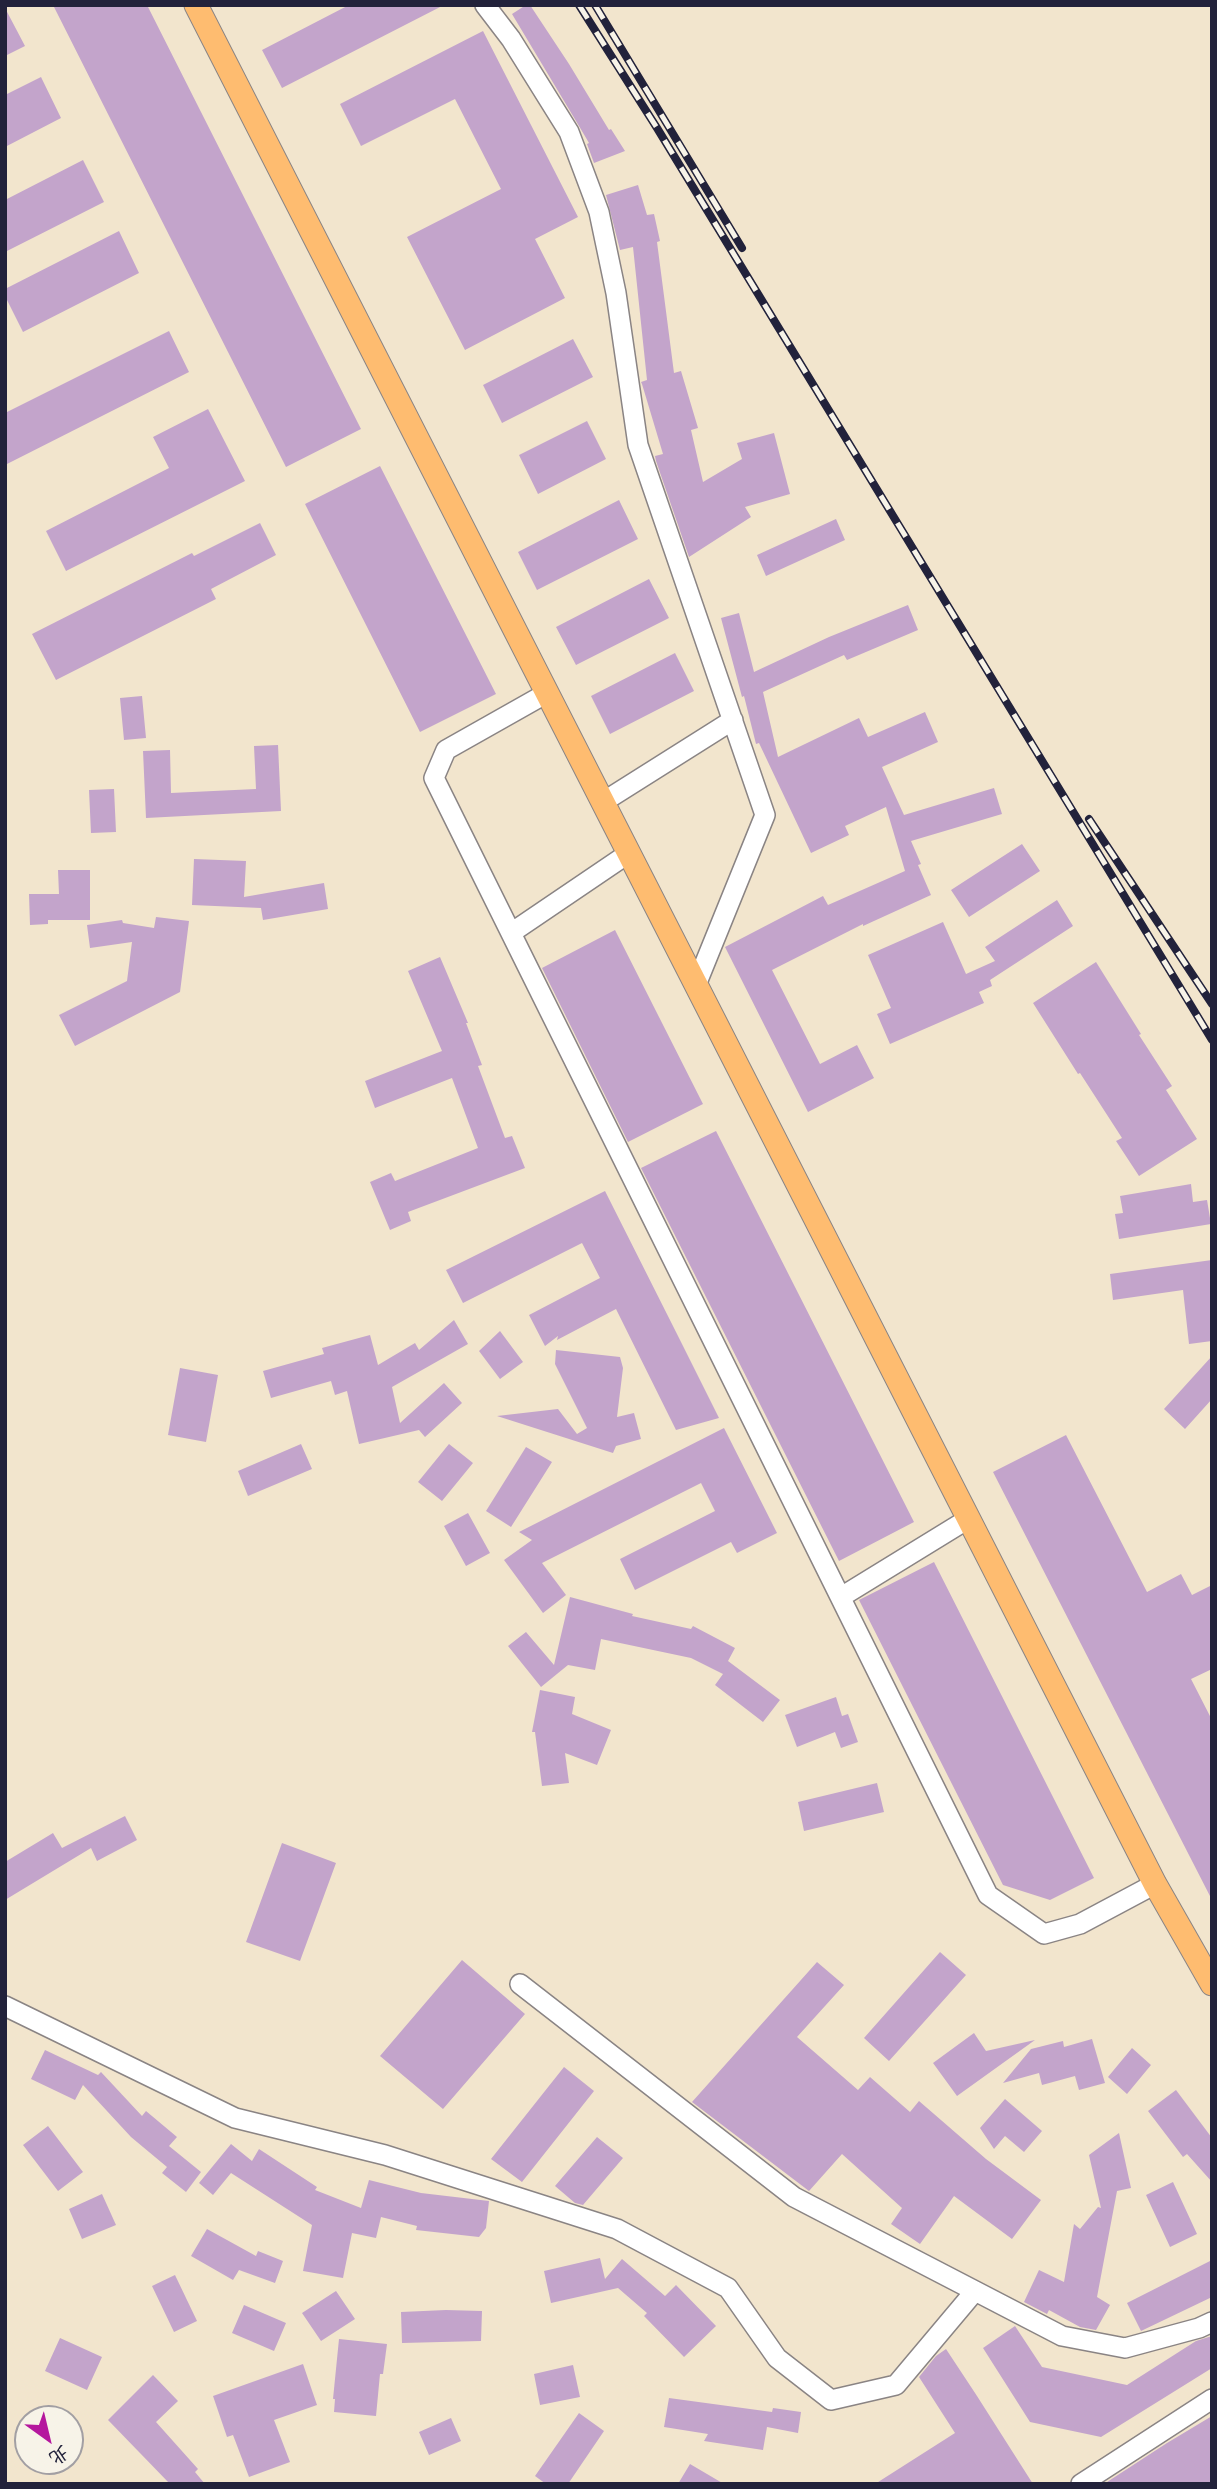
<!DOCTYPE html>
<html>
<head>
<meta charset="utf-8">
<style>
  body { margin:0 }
  #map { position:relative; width:1217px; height:2489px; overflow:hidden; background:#f2e5cd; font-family:Mali,"LXGW WenKai TC",sans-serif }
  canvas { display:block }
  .frame { position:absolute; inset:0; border:7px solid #22223b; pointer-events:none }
  .north { position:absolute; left:14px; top:2405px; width:70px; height:70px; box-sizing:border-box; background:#f7f3e8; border:2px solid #a29fa3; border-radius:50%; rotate:146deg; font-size:19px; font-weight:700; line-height:28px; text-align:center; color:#22223b }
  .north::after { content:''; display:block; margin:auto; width:24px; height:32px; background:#b5179e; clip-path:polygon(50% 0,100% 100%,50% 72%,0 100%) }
</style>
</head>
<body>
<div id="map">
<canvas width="1217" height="2489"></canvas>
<div class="frame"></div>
<div class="north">北</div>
</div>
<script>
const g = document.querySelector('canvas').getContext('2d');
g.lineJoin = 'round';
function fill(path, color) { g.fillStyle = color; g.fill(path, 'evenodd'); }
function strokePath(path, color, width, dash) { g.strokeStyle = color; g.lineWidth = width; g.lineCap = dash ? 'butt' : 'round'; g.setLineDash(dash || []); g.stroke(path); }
const building = new Path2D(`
  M53,5H147L361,429L286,467Z
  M349,5H444L282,88L262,50Z
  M526,5H530L569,64L609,130L611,129L625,151L594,163L587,144L589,143L579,126L512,14Z
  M5,8L25,46L5,56Z
  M483,31L578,217L535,239L565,298L465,350L407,237L501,189L455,99L361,146L340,104Z
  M41,77L61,118L5,147V95Z
  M83,160L104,202L5,252V200Z
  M638,185L647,215L654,214L660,241L657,242L674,373L681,371L698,428L691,430L703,482L742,459L737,443L774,433L790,494L745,507L751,517L689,557L656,461L655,456L663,454L642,384L641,382L647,380L633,247L620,250L606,195Z
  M119,231L139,273L23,332L5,296V289Z
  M169,331L189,372L5,465V413Z
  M573,339L593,377L502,423L483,385Z
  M208,409L245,481L66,571L46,531L169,468L153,437Z
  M587,421L606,459L538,494L519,455Z
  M380,466L496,694L420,732L305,504Z
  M619,500L638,539L537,590L518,552Z
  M836,519L845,540L766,576L757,555Z
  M260,523L276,555L211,589L216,599L56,680L32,634L192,553L194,556Z
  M649,579L669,618L576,665L556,627Z
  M908,605L918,630L847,660L844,655L763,692L778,757L859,718L868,737L925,712L938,742L882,767L904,815L994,788L1002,814L911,841L921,864L918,865L931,895L863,926V924L772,970L820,1064L857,1045L874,1078L808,1112L725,947L823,896L828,905L905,871L886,807L845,826L849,835L811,853L759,743L756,744L744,696L742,697L721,618L739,613L754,672L829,637Z
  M675,653L694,691L610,734L591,696Z
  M142,696L146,738L124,740L120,698Z
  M278,745L281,811L146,818L143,751L170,750L171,793L256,789L254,746Z
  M114,789L116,832L91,833L89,790Z
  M1022,844L1040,871L969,917L951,890Z
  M194,859L246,861L244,897L324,883L328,909L263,920L261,908L192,905Z
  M58,870H90V920H48V924L30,925L29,894H59Z
  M1057,900L1073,926L990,980L992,986L979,992L984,1003L890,1044L877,1014L891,1008L868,955L943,922L966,974L995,961L985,947Z
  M156,917L189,921L180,992L75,1046L59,1015L127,981L132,942L90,948L87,925L122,920L123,923L154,928Z
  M615,930L703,1104L628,1142L542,968Z
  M440,957L468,1023H466L482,1065L478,1066L505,1138L512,1136L525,1168L408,1212L411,1221L390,1230L370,1182L391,1173L395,1181L478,1148L452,1078L375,1108L365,1081L442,1051L408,971Z
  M1096,962L1141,1034L1139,1035L1172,1086L1166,1090L1197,1139L1139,1176L1116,1141L1122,1138L1080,1073L1078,1074L1033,1003Z
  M716,1131L914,1522L839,1561L641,1168Z
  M1191,1184L1193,1202L1207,1200L1211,1224L1119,1239L1115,1214L1123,1213L1120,1196Z
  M605,1191L676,1332L719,1418L676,1430L616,1309L557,1340L558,1336L545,1346L529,1315L600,1278L582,1243L463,1303L446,1270Z
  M1212,1260V1341L1189,1344L1183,1290L1113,1300L1110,1274Z
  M454,1320L468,1344L392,1387L400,1423L444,1383L462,1403L425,1437L419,1430L359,1444L347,1391L335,1395L331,1381L271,1398L263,1371L324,1354L322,1348L370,1335L378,1365L415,1343L419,1350Z
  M500,1331L523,1362L500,1379L479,1351Z
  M556,1350L620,1357L623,1368L617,1417L634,1413L641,1439L616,1446L613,1453L497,1416L558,1409L577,1434L587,1428L555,1364Z
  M1212,1356V1399L1185,1429L1164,1409Z
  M180,1368L218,1375L206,1442L168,1435Z
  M724,1428L777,1533L737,1553L731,1542L635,1590L620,1559L715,1511L701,1483L542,1563L566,1595L543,1613L504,1560L532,1540L519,1532Z
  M1066,1435L1147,1592L1181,1574L1192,1595L1212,1585V1669L1191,1679L1212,1720V1900L993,1472Z
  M301,1444L312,1469L248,1496L238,1471Z
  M449,1444L473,1463L442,1501L418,1482Z
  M526,1447L552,1462L511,1527L486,1511Z
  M468,1513L490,1553L466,1566L444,1526Z
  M934,1562L1094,1878L1050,1900L1003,1885L859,1600Z
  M570,1597L633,1614L632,1616L691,1629L693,1626L735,1648L728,1661L780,1700L763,1722L715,1685L723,1674L691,1658L601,1639L595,1670L568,1665L541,1687L508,1646L526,1632L554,1665Z
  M540,1690L575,1697L572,1714L611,1730L597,1765L565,1753L569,1783L542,1786L535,1732H532Z
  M836,1697L842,1716L848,1714L858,1742L841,1748L835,1732L797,1747L785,1715Z
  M877,1783L884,1812L804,1831L798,1802Z
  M125,1816L137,1840L97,1861L91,1848L5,1900V1862L53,1833L62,1848Z
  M282,1843L336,1863L300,1961L246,1942Z
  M940,1952L966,1975L889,2061L864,2038Z
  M462,1960L525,2014L443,2109L380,2056Z
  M817,1962L844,1985L797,2037L858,2090L870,2077L910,2112L919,2101L986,2159L1041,2200L1012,2239L954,2196L920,2244L891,2224L902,2208L842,2154L809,2191L692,2102Z
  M974,2033L986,2051L1035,2040L957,2096L933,2063Z
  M1092,2039L1105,2083L1079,2090L1075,2076L1042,2085L1039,2073L1003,2083L1031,2049L1063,2041L1064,2047Z
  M1132,2048L1151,2065L1127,2094L1108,2077Z
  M45,2050L98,2075L101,2072L142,2116L146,2111L177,2137L169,2146L201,2172L186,2192L162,2173L167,2167L131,2137L83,2085L75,2100L31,2079Z
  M564,2067L594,2091L522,2182L491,2159Z
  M1176,2090L1212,2138V2182L1187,2154L1183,2157L1148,2111Z
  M1005,2099L1042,2131L1024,2152L1005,2136L994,2149L980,2128Z
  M48,2126L83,2172L58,2191L23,2145Z
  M1119,2133L1131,2188L1117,2191L1097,2297L1110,2305L1096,2330L1080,2327L1049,2310L1047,2314L1024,2302L1039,2270L1064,2282L1074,2224L1080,2229L1098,2207L1101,2208L1089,2155Z
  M597,2137L623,2158L583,2205L575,2203L555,2186Z
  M231,2144L252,2161L259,2149L317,2187L315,2190L361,2208L369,2180L421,2193L489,2201L486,2228L479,2237L416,2230L417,2226L381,2217L376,2238L352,2233L343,2278L303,2271L312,2225L231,2173L213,2195L199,2183Z
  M1173,2182L1197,2234L1170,2247L1146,2195Z
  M102,2194L116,2225L82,2239L69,2209Z
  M207,2229L256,2256L258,2251L283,2261L275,2283L239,2270L233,2280L191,2256Z
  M600,2258L605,2279L622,2259L665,2296L676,2285L716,2326L684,2357L644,2316L647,2313L618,2288L551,2303L544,2271Z
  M1212,2260V2297L1141,2331L1127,2303Z
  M175,2275L197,2321L174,2332L152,2286Z
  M336,2291L355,2319L321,2341L302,2313Z
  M244,2305L286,2323L274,2351L232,2333Z
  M446,2310L482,2311L481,2341L402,2343L401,2312Z
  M1015,2326L1042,2367L1127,2385L1196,2341L1212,2336V2368L1101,2437L1030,2422L983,2348Z
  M60,2338L102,2357L87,2390L45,2371Z
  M339,2339L387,2344L383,2374H380L376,2416L334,2412L335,2399H333Z
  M946,2349L977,2396L1033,2484H875L955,2433L919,2377L936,2356Z
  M303,2364L317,2405L274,2420L290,2462L249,2477L233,2435L227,2437L213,2396Z
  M573,2365L580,2397L540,2405L534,2374Z
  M153,2375L178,2401L156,2422L198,2469L195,2472L205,2484H170L108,2420Z
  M669,2398L772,2412L773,2408L801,2412L798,2433L767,2427L763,2450L704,2441L708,2434L664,2427Z
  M579,2413L604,2431L568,2484H546L535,2476Z
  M1212,2416V2484H1104L1167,2443Z
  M451,2418L461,2441L429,2455L419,2432Z
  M690,2464L724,2484H678Z`);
const minor = new Path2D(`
  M485,5L511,39L569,132L599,212L616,293L638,445L765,815L696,985
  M547,693L446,750L434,778L988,1895L1044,1934L1080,1924L1155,1884
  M603,802L733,720
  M511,933L629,853
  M841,1597L968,1519
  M520,1984L794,2197L1062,2336L1125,2348L1199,2328L1212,2322
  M5,2006L235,2118L385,2155L617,2229L728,2288L777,2358L831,2400L896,2385L975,2291
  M1081,2484L1212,2399`);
const major = new Path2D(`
  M196,5L1155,1884L1212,1984`);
const rail = new Path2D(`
  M579,5L657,128L1212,1040
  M595,5L742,248
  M1089,819L1212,1004`);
fill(building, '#c3a4cb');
strokePath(minor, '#8a8484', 22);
strokePath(major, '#8a8484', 25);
strokePath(minor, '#fff', 19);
strokePath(major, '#febc70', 23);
strokePath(rail, '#22223b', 8);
strokePath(rail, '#f7f3e8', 5, [16]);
</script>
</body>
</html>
